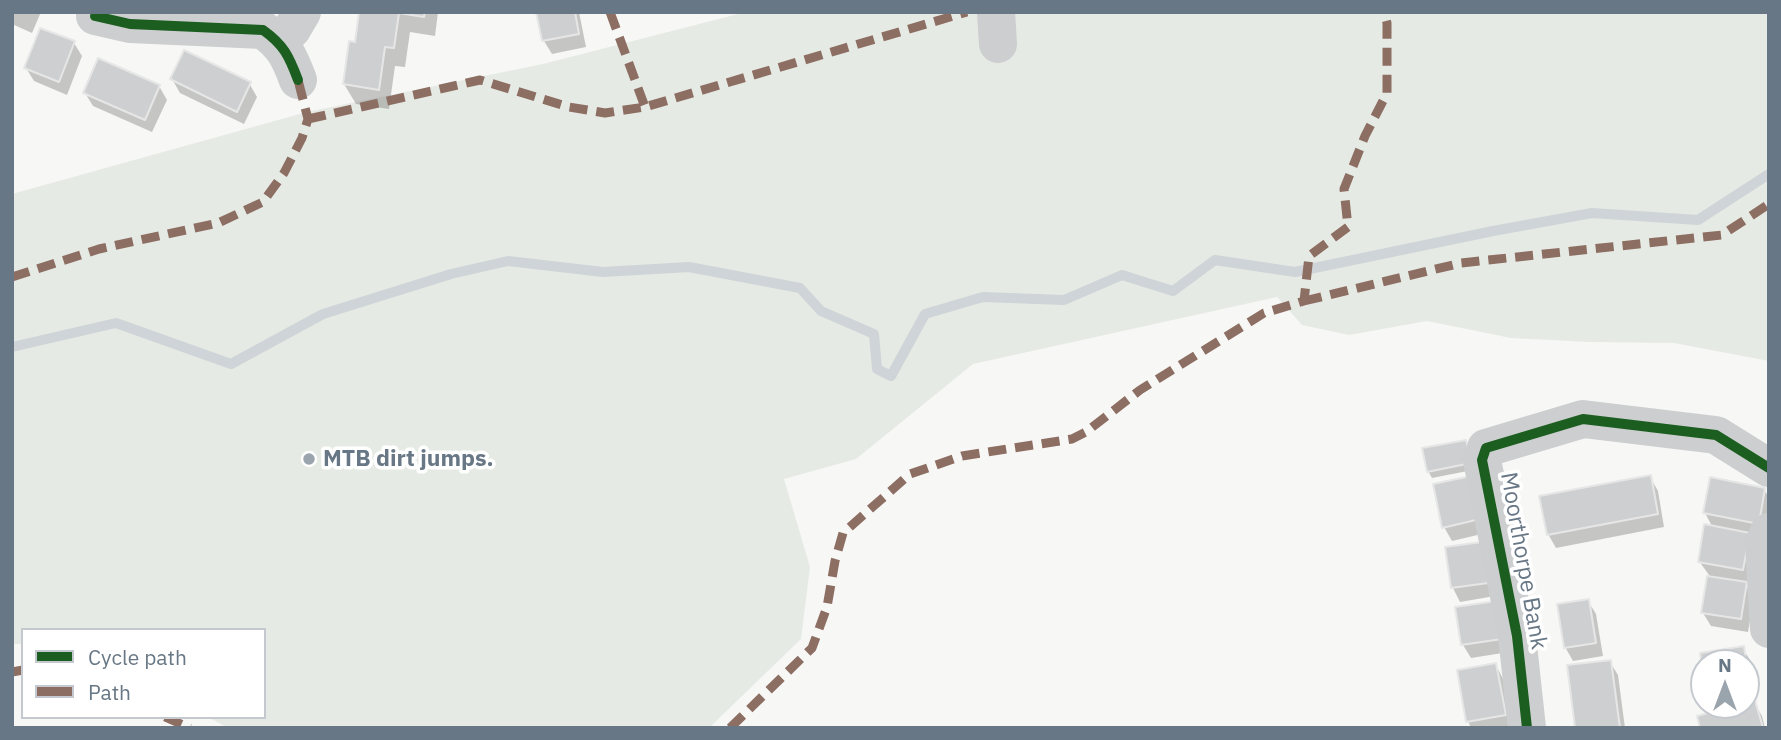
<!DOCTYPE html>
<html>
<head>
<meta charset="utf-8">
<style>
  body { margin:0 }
  #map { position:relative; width:1781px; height:740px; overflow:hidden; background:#f7f7f6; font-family:"IBM Plex Sans",sans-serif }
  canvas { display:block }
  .frame { position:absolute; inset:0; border:14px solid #687785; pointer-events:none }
  .legend { position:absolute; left:21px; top:628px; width:245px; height:91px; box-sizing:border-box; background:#fff; border:2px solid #c3c9ce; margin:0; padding:9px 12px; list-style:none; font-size:21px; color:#687785 }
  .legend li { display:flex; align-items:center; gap:14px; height:35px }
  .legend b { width:35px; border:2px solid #c3c9ce }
  .north { position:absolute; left:1690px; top:649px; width:70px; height:70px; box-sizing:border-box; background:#fff; border:2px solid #c3c9ce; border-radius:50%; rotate:0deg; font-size:19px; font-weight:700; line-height:28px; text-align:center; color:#687785 }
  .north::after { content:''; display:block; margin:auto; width:24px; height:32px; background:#9aa4ad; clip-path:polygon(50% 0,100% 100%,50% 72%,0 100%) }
</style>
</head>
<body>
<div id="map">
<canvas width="1781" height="740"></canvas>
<div class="frame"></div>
<ul class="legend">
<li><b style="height:9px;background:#1b5e20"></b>Cycle path</li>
<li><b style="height:9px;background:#8d6e63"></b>Path</li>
</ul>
<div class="north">N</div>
</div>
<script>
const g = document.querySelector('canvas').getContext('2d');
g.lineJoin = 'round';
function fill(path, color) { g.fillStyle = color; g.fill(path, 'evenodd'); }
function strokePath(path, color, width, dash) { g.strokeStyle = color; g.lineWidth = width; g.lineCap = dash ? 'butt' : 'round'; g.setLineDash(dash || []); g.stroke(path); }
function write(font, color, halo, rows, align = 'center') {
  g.font = font + ' "IBM Plex Sans",sans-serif'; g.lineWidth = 7; g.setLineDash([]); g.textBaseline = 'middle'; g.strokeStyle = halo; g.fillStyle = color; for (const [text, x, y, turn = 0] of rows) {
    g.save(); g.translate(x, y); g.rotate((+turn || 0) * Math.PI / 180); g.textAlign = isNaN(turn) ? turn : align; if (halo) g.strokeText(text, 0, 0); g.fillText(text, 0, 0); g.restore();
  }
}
const green = new Path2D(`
  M746,12H1769V361L1674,343L1590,342L1511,338L1427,321L1349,335L1302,325L1277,297L973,364L856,459L784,479L810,567L801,639L709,728H228L208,717H264V630H23V644H12V194L307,112L543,64Z`);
const shadow = new Path2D(`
  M12,12H41L32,33L12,24Z
  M361,12H438L435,36L410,32L405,67L395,66L389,109L356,104L344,84L356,44Z
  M538,12H579L586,47L552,54L544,41Z
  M74,43L82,56L67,95L34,81L26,68Z
  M172,79L249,83L257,97L244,124L180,93Z
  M159,86L167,100L152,132L93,106L85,93Z
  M1465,442L1473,470L1432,478L1428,471Z
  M1650,477L1658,491L1664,527L1556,548L1548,534Z
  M1470,478L1486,533L1452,541L1444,527Z
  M1764,490L1769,497V522L1750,583L1744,582L1754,598L1748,632L1711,626L1703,613L1709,575L1699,561L1713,528L1705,513Z
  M1481,544L1495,596L1460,602L1453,588L1447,549Z
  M1588,601L1596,614L1603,656L1573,661L1565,647Z
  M1495,602L1509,652L1471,658L1463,645L1457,609Z
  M1743,648L1751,662L1757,699L1746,701V663H1704V667L1702,654Z
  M1610,662L1618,675L1625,728H1577Z
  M1496,665L1503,679L1512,728H1471L1468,721Z
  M1754,702L1762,716L1765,728H1702L1744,705Z`);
const stream = new Path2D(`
  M12,347L116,323L231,364L323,314L451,274L508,261L603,272L689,267L800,288L821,311L874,334L877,369L891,376L925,314L983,297L1064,300L1122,275L1173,291L1215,260L1295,272L1493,231L1592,213L1698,220L1769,174`);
const building = new Path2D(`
  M359,12H425L424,17L399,13L394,48L385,47L379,90L343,84L349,41L355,42Z
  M536,12H575L579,34L542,41Z
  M40,28L75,41L59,82L24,68Z
  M184,50L251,82L237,112L170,79Z
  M98,58L160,85L145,120L83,93Z
  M1466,440L1471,463L1427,472L1422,448Z
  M1651,475L1658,514L1547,535L1539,496Z
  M1471,476L1480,519L1442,528L1433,484Z
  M1710,477L1765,488L1759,524L1703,513Z
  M1704,524L1750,533L1743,570L1698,562Z
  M1482,542L1488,583L1451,588L1445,547Z
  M1707,576L1747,582L1741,619L1701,613Z
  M1589,599L1596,643L1564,648L1557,604Z
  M1496,601L1502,639L1461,645L1455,607Z
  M1744,646L1750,686L1746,687V663H1704V680L1700,653Z
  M1611,660L1620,728H1575L1567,665Z
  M1496,663L1506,715L1466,722L1457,670Z
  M1755,700L1763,728H1700L1697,716L1737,705H1746V703Z`);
const minor = new Path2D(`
  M996,12L998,44
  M95,16L130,24L263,30C284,45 289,56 298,80
  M279,42L292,29L302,12
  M1769,532L1764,543L1769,629
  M1527,728L1517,636L1482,460L1486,448L1583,419L1716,435L1769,468`);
const quiet = new Path2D(`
  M610,12L645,107
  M308,119L480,80L569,107L605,113L645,107L967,12
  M12,277L99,249L218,223L263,202L284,173L302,138L308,119L298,80
  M1304,301L1461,263L1722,235L1769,204
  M12,672L23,670
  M165,717L190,728
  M730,728L812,648L827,607L835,561L843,533L910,474L962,456L1072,439L1086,432L1140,390L1264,313L1304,301L1309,256L1348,227L1344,189L1365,136L1387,93V23L1384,12`);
const cycleway = new Path2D(`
  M95,16L130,24L263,30C284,45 289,56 298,80
  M1527,728L1517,636L1482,460L1486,448L1583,419L1716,435L1769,468`);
const markers = [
  [309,459,7,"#9aa4ad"]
];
const poiNames = [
  ["MTB dirt jumps.",323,459]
];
const streetNames = [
  ["Moorthorpe Bank",1523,561,80]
];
fill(green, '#e6eae4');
fill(shadow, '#0003');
strokePath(stream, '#ced4d7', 10);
fill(building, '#cecfd0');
strokePath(building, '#e6e6e6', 2);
strokePath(minor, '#cccecf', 38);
strokePath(quiet, '#8d6e63', 9, [18, 9]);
strokePath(cycleway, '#1b5e20', 10);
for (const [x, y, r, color] of markers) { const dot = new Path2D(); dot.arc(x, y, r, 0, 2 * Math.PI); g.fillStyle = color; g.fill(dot); strokePath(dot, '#fff', 2.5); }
write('bold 23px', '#687785', '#fff', poiNames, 'left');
write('23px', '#687785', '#fff', streetNames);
</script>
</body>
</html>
